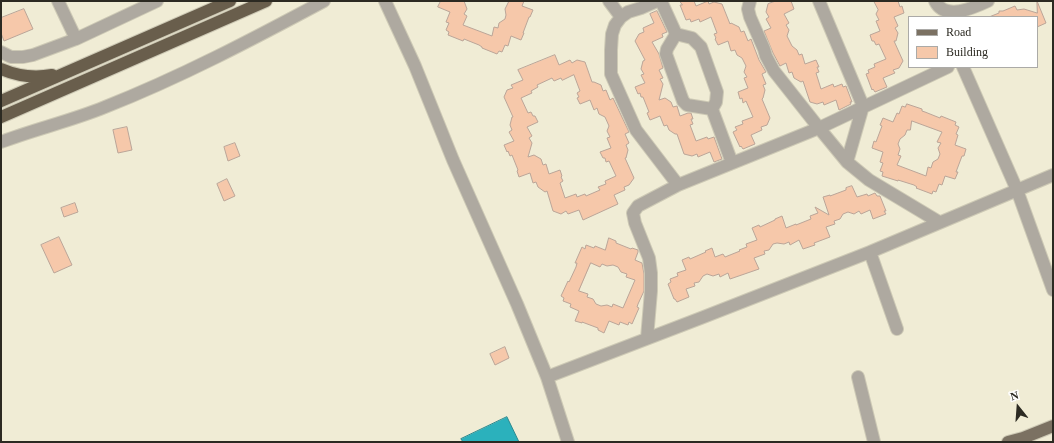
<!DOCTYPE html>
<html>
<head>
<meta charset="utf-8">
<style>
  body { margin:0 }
  #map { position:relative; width:1054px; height:443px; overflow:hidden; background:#f0ecd5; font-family:Georgia,serif }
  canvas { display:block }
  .frame { position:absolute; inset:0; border:2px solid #2c2a22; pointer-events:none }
  .legend { position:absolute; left:908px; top:16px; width:130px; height:52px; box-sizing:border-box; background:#fff; border:1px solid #abaaa7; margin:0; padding:5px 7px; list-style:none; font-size:12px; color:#2c2a22 }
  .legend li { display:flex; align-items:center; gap:8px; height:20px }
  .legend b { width:20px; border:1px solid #abaaa7 }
  .north { position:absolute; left:998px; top:387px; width:40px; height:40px; -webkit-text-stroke:3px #fff; paint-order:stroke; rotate:343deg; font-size:11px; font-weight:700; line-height:16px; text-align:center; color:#2c2a22 }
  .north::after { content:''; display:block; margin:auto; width:14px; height:18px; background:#2c2a22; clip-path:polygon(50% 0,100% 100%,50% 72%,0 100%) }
</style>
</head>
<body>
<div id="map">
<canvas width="1054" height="443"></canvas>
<div class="frame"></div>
<ul class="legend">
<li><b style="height:5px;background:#7b7162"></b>Road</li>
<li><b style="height:11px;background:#f6c8aa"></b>Building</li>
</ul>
<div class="north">N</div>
</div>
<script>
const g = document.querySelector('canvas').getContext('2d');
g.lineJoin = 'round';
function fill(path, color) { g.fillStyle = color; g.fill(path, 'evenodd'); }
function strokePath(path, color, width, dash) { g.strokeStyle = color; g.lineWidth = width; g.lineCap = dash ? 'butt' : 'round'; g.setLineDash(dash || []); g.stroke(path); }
const water = new Path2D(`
  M507,417L519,442H463L461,439Z`);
const building = new Path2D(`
  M441,1H464L467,9L464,14L467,16L463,25L492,36L494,27L498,28L499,23L505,19L506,15L505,9L509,1H524L522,6L533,10L530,17H529L523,33H524L521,40L511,36L508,46L505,45L502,52L499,51L497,54L482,48V47L479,45L464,39L463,41L448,35L449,32L446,30L449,23L446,22L450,12L438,7Z
  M680,1H694L696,6L708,1L709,4L714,2L722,4L730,24L731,23L739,27L741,32L744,31L748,41L751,39L759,60L766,72L762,74L766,84L763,85L765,90L763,98L762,99L770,118L767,125L761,127L762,130L751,135L755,144L743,149L741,146L740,147L733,132L737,130L735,127L743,124L742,121L753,117L746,101L743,103L742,98L740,99L738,92L748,88L744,78L747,77L744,72L746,66L742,58L737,55L735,50L731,51L728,41L718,45L715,39L716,38L714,34L717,33L711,17L700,22L699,19L691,22L690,19L686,20L680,5H682Z
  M776,1H791L794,9L784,14L789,23L786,25L789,30L787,36L792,46L797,50L799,55L802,54L805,64L816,60L819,67H817L819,72L816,73L821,89L833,84L834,87L842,84L843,87L846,86L852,102H850L851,104L839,110L836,100L824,105L823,102L817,104L810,102L803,81L801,82L794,78L792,72L789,73L786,63L780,66L773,53L764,31L771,28L766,19L769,17L766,12L768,4Z
  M874,1H898L900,7L902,6L904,13L894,17L898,26L895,28L898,33L896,41H894L903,61L899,68L893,70L895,73L883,78L887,87L875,92L873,89L872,90L866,74L869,73L868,70L875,67L874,64L886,59L879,44L876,45L874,41H872L870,35L880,31L876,21L879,20L876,14L878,10Z
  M1037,1L1046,23L1037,27V17H989L999,13V11H1003L1015,6L1017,10L1024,9L1037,13Z
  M24,9L33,29L4,41L1,33V18Z
  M657,11L667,32L662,34L663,37L652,42L659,54L663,68L659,70L663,78L660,79L663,84L659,100L665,98L671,102L673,107L677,106L680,116L688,113H691L693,119H691L693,124L690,125L696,141L707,137L708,139L714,137L722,159L714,162L710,152L698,157L697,154L692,156L684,154L677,134H675L669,130L667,125L664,126L660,116L650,120L647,113L649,112L643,97H641L640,93L638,94L635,87L645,83L641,75L644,74L641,69L643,61L645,60L635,41L639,34L644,32L643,28L654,23L650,14Z
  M555,55L559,65L570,60L572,63L577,60L585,62L592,82H594L601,85L603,91L606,90L610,100L613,98L629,132L625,134L629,143L626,145L628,150L626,158H625L634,178L629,185L624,187L625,190L614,195L618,204L583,220L579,210L568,214L566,211L561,214L553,211L547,191L545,192L538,187L536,182L533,183L530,173L519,177L517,171L518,170L512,155L510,156L508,151L507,152L504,145L514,141L509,132L512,130L510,125L512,117H513L504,97L507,90L513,88L511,85L523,80L518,70ZM574,75L580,91L577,93L579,97L577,98L580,104L590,100L594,110L597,108L599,114L605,117L609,126L607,131L610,137L607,138L611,148L600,152L603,158H605L606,162L609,161L616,176L605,181L606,184L598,187L600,190L586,196L585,194L577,197L576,194L565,198L560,183L563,181L561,177L562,176L560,170L549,174L546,164L543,165L541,159L534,155L528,157L532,143L529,138L532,136L527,127L538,122L535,116H533L531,112L528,113L521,98L532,93L531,91L538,87L537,85L552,78L554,81L561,78L562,80Z
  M907,104L922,109V111L925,112L940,118L941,116L956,122L955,125L959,127L956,134L958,135L955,145L966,149L964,156H962L956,172H958L955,179L945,176L942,185L939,184L936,192L933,191L932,194L916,188L917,187L914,185L898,180V181L882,176L883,172L880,171L883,163L880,162L883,152L872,148L874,141L876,142L882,126L880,125L883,118L893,122L897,113L899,114L902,106L905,107ZM912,121L942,132L937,142L941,143L938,148L940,154L938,159L933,162L931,168L928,167L926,176L897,165L901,156L898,155L900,149L898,144L900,139L905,135L907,130H910Z
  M127,127L132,150L118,153L113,130Z
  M235,143L240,156L228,161L224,147Z
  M227,179L235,196L224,201L217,184Z
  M852,186L857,197L867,194L868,196L875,193L877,196H880L886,211H884L886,214L873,219L870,210L861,214L859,211L854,214L848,212L843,214L840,219L834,221L835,224L826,227L830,237L814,243L815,245L803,249L799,240L790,245L789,242L784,244L777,243L773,244L769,250L764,251L765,254L754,258L759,269L730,279L728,273L720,277L719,274L713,276L707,274L703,276L699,282L694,283L695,286L686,289L689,297L677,302L675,299H674L668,284L671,282L670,279L678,276L677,273L686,270L682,260L689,257L690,259L706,252L705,251L712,248L715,257L723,254L725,257L740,251L739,250L747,247L746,244L757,240L752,228L759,225L760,227L775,220V219L782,216L786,228L796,224V225L811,219L810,216L818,213L815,207L829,215L823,197L830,195V196L846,190V188Z
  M75,203L78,212L64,217L61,208Z
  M59,237L72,265L54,273L41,245Z
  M609,238L616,241V243L631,249L632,248L638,250V252L635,260L642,263L644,274V291L638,304L637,307L639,308L632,324L629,322L628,325L620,322L619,325L609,321L604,333L598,330V328L582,322V323L575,321L579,311L570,307L571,304L563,301L564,298L561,296L568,281L569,282L576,267L577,263H575L582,247L585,249L586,245L594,248L595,246L605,250ZM591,263L600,267L602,264L607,266L613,265L618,267L621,272L627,274L626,277L635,280L623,308L613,304L612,307L607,305L601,306L596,304L593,299L587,297L588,294L579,291Z
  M505,347L509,358L495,365L490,354Z`);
const minor = new Path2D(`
  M58,1L76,39
  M385,1L415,66L453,160L517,304L547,377L568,442
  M609,1L621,17
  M657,1L641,8L628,12L621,17L615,25L612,34L611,50V74L636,130L678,185
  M661,1L676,34L692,38L701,47L717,92L716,102L712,109L732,163
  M819,1L863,106L847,162
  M935,1C945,21 973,8 988,1
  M676,34L667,49L666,54L683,101L687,105L712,109
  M1,52L11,57H23L33,55L76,39L157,1
  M963,67L1017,190L1053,290
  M1,142C35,129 71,121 105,107C181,77 253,39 324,1
  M939,222L869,180L847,162L819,128L948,67
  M870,252L897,329
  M647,338L651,291V273L649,258L635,223L633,213L638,206L678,185L819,128L774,71L766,56L764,49L750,17L748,9L750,1
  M547,377L701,318L870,252L1053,175
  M858,377L874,442`);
const major = new Path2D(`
  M1008,442L1023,438L1053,426`);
const highway = new Path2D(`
  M1,69C17,76 35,78 52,75
  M1,101L230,1
  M1,117L266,1`);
fill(water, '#2bb1bc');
strokePath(water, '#2b888e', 1);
fill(building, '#f6c8aa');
strokePath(building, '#baa598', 1);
strokePath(minor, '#cdc9b5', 14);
strokePath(major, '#cdc9b5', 14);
strokePath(highway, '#cdc9b5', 14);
strokePath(minor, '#aea9a0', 12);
strokePath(major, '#7b7162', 12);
strokePath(highway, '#695e4c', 12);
</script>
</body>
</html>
